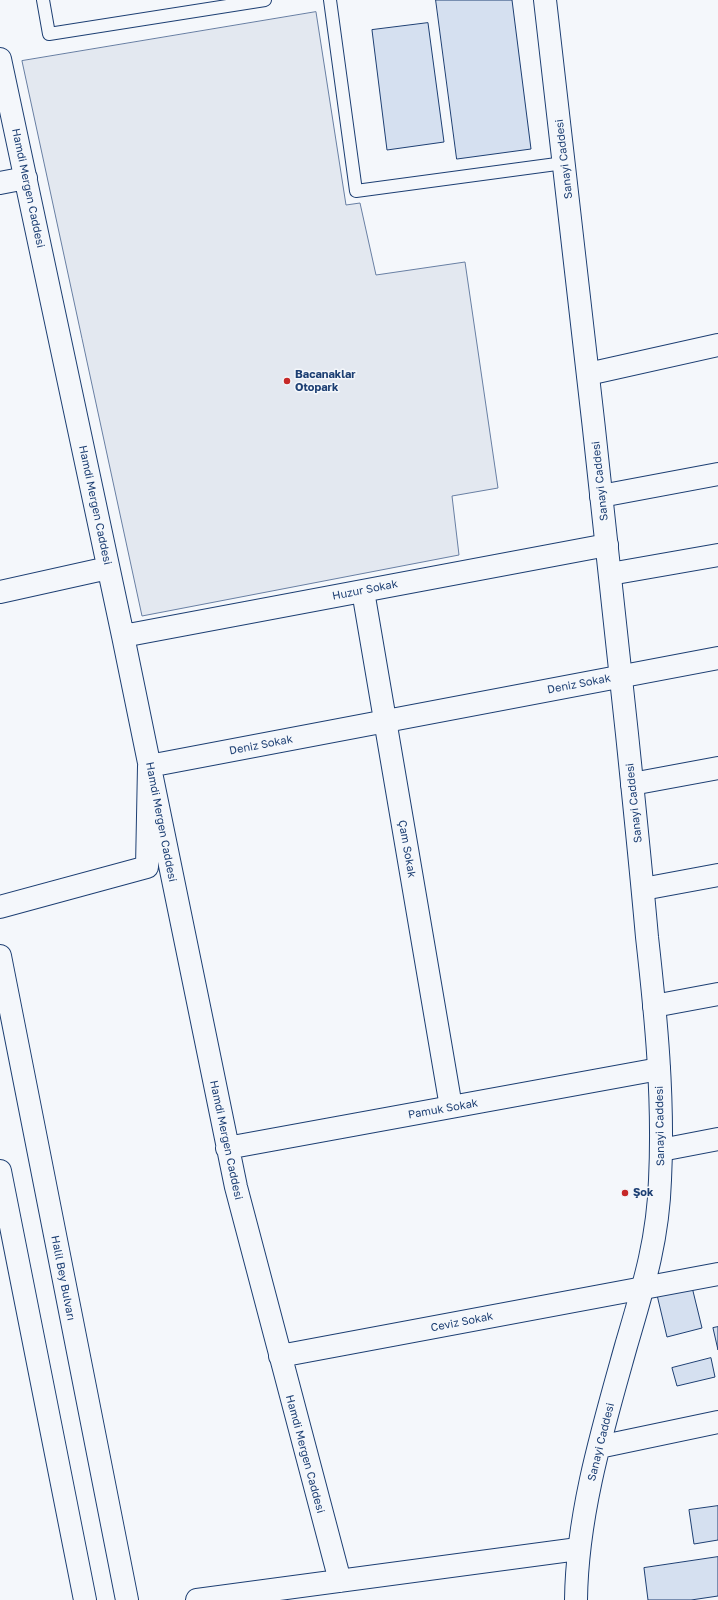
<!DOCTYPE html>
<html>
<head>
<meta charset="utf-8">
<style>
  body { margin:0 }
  canvas { display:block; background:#f4f7fb }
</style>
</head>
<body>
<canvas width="718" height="1600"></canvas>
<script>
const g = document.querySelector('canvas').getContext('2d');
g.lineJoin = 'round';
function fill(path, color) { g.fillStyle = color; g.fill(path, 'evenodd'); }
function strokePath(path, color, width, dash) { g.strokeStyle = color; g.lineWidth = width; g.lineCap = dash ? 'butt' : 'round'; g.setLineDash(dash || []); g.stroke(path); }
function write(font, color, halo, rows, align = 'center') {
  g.font = font + ' "Golos Text",sans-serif'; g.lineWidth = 3; g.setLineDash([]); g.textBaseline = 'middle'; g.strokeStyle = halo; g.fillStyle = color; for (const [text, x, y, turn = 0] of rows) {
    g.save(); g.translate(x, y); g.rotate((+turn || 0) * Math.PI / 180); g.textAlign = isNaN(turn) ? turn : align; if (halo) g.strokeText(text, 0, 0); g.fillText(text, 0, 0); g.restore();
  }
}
const parking = new Path2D(`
  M316,12L346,205L360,203L376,275L465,262L498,488L452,496L459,555L142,616L22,61Z`);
const building = new Path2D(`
  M436,0H512L531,149L457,159Z
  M428,23L444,142L387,150L372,30Z
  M692,1287L702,1328L667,1337L657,1295Z
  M718,1327V1350L713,1328Z
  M711,1358L715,1377L677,1386L672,1368Z
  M718,1506V1540L694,1544L689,1510Z
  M718,1557V1596L691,1600H648L644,1568Z`);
const service = new Path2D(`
  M43,0L49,34L265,0
  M330,0L356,191L564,163`);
const minor = new Path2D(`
  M0,59L123,636L236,1187L340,1581
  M0,183L26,178
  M588,374L718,345
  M601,496L718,474
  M610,574L718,555
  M363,591L451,1107
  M0,592L108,568
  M123,636L607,545
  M632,784L718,768
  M643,889L718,875
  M0,907L147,867L149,766L718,658
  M654,1006L718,994
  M227,1148L659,1069
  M661,1150L718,1139
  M280,1356L718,1274
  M197,1600L578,1549`);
const tertiary = new Path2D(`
  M545,0C574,245 601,489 627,734C634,802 641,869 647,937C656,1017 664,1098 660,1180C658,1241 643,1288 626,1346C603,1428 577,1514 576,1600
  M599,1447L718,1422`);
const trunk = new Path2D(`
  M0,956L127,1600
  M0,1171L85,1600`);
const markers = [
  [287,381,4,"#c62828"],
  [625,1193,4,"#c62828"]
];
const streetNames = [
  ["Sanayi Caddesi",564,159,-97],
  ["Hamdi Mergen Caddesi",28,188,78],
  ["Sanayi Caddesi",600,481,-96],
  ["Hamdi Mergen Caddesi",95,505,78],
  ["Huzur Sokak",365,590,-11],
  ["Deniz Sokak",579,684,-11],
  ["Deniz Sokak",261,745,-11],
  ["Sanayi Caddesi",634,803,-96],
  ["Hamdi Mergen Caddesi",161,822,79],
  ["Çam Sokak",407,849,80],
  ["Pamuk Sokak",443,1109,-10],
  ["Sanayi Caddesi",660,1126,-91],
  ["Hamdi Mergen Caddesi",226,1140,78],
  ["Halil Bey Bulvarı",63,1278,79],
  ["Ceviz Sokak",462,1322,-11],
  ["Sanayi Caddesi",601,1442,-76],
  ["Hamdi Mergen Caddesi",305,1454,75]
];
const poiNames = [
  ["Bacanaklar",295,375],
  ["Otopark",295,388],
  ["Şok",633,1193]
];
fill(parking, '#e3e8f0');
strokePath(parking, '#687fa3', 1);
fill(building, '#d5e0f0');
strokePath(building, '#1d3f73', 1);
strokePath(service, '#1d3f73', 14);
strokePath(minor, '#1d3f73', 24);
strokePath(tertiary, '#1d3f73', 24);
strokePath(trunk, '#1d3f73', 24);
strokePath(service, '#f4f7fb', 12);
strokePath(minor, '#f4f7fb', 22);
strokePath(tertiary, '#f4f7fb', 22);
strokePath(trunk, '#f4f7fb', 22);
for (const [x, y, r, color] of markers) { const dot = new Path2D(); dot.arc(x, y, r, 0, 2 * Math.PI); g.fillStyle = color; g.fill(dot); strokePath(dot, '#f4f7fb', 1.5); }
write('11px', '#1d3f73', '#f4f7fb', streetNames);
write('bold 11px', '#1d3f73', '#f4f7fb', poiNames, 'left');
</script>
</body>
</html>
